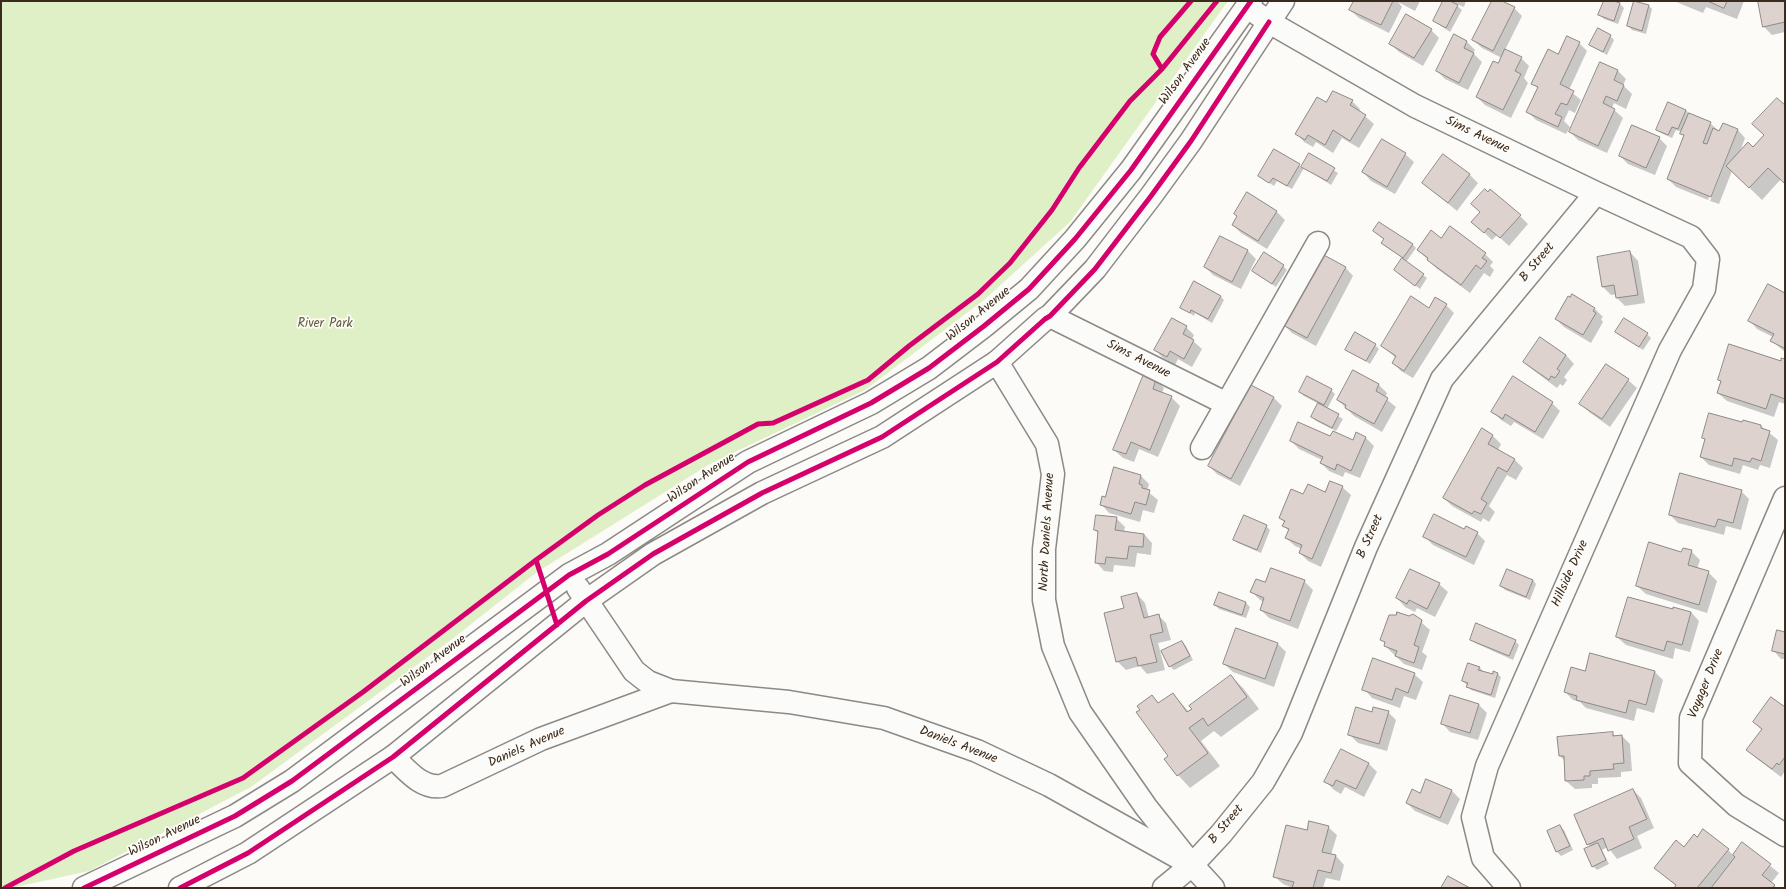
<!DOCTYPE html>
<html>
<head>
<meta charset="utf-8">
<style>
  body { margin:0 }
  #map { position:relative; width:1786px; height:889px; overflow:hidden; background:#fcfbf8; font-family:Kalam,sans-serif }
  canvas { display:block }
  .frame { position:absolute; inset:0; border:2px solid #3b2a1e; pointer-events:none }
</style>
</head>
<body>
<div id="map">
<canvas width="1786" height="889"></canvas>
<div class="frame"></div>
</div>
<script>
const g = document.querySelector('canvas').getContext('2d');
g.lineJoin = 'round';
function fill(path, color) { g.fillStyle = color; g.fill(path, 'evenodd'); }
function strokePath(path, color, width, dash) { g.strokeStyle = color; g.lineWidth = width; g.lineCap = dash ? 'butt' : 'round'; g.setLineDash(dash || []); g.stroke(path); }
function write(font, color, halo, rows, align = 'center') {
  g.font = font + ' Kalam,sans-serif'; g.lineWidth = 3.5; g.setLineDash([]); g.textBaseline = 'middle'; g.strokeStyle = halo; g.fillStyle = color; for (const [text, x, y, turn = 0] of rows) {
    g.save(); g.translate(x, y); g.rotate((+turn || 0) * Math.PI / 180); g.textAlign = isNaN(turn) ? turn : align; if (halo) g.strokeText(text, 0, 0); g.fillText(text, 0, 0); g.restore();
  }
}
const green = new Path2D(`
  M1,1H1228L1070,222L984,300L865,390L710,464L537,572L451,640L251,787L89,871L11,888H1Z`);
const shadow = new Path2D(`
  M1355,1H1420L1415,11L1398,2L1402,7L1389,33L1359,18L1350,10Z
  M1444,1L1452,3L1451,1H1466L1464,7L1454,3L1462,10L1450,32L1434,21Z
  M1493,1H1500L1514,8L1522,16L1505,50L1521,58L1529,66L1524,78L1528,83L1511,118L1485,105L1477,97L1502,58L1482,48L1473,40Z
  M1605,1H1611L1620,4L1624,8L1618,24L1604,19L1600,15Z
  M1674,1H1744L1737,19L1706,7L1703,13Z
  M1759,1H1785V32L1772,35L1764,27Z
  M1648,5L1652,9L1646,34L1632,30L1628,26Z
  M1431,30L1439,38L1423,66L1399,52L1390,43Z
  M1610,36L1614,40L1607,55L1590,45Z
  M1467,42L1475,50L1473,53L1482,62L1468,90L1445,79L1437,71Z
  M1579,43L1587,51L1569,90L1581,100L1575,113L1569,110L1564,121L1570,127L1566,134L1536,120L1528,112L1538,89L1533,83L1559,56Z
  M1601,64L1618,71L1626,79L1623,85L1632,94L1626,109L1614,103L1612,108L1623,118L1607,153L1578,140L1570,132Z
  M1352,101L1360,109L1359,111L1374,124L1359,148L1342,138L1333,153L1316,142L1313,147L1304,142L1296,133L1326,104Z
  M1785,107V184L1781,179L1762,200L1732,171L1719,204L1710,201L1737,132H1735L1708,200L1676,187L1668,179L1685,137L1682,132L1676,130L1672,138L1661,133L1657,130L1686,110L1690,115L1710,123L1720,132L1737,129L1745,138L1740,152L1753,149L1765,136Z
  M1659,138L1667,146L1655,175L1628,164L1620,156Z
  M1274,150L1302,168L1309,154L1338,173L1331,185L1304,168L1292,189L1277,181L1274,186L1259,176Z
  M1405,154L1414,162L1395,194L1371,181L1363,172Z
  M1443,155L1470,175L1478,183L1457,211L1423,183Z
  M1276,211L1285,220L1267,249L1241,233L1233,225Z
  M1520,216L1528,224L1509,246L1497,235L1492,240L1473,222Z
  M1374,231L1412,244L1416,248L1406,262L1427,278L1420,289L1395,270L1403,258L1386,247L1383,243L1385,240Z
  M1220,237L1248,251L1256,259L1241,289L1213,275L1205,267Z
  M1442,239L1485,254L1493,262L1490,266L1494,270L1490,277L1484,273L1470,293L1436,268L1418,250Z
  M1630,252L1638,261L1645,303L1625,306L1617,298V294L1611,295L1603,287Z
  M1283,266L1287,270L1276,287L1253,271Z
  M1345,267L1353,276L1316,346L1292,333L1284,325Z
  M1785,294V352L1772,341L1773,337L1757,329L1749,320Z
  M1220,296L1224,300L1212,323L1195,313L1194,316L1181,307Z
  M1446,305L1454,313L1413,378L1401,371L1393,363L1396,358L1382,346L1429,309Z
  M1594,308L1603,317L1601,319L1603,322L1591,343L1564,327L1556,319Z
  M1186,327L1194,335L1192,340L1202,349L1192,367L1178,359L1175,365L1163,358L1155,350Z
  M1616,332L1647,334L1651,338L1643,350Z
  M1541,338L1566,355L1574,364L1564,377L1567,380L1563,386L1560,384L1557,388L1533,370L1524,362Z
  M1375,345L1379,349L1370,364L1346,349Z
  M1785,360V404L1779,402L1774,417L1727,401L1718,393L1722,383L1719,380Z
  M1607,365L1628,380L1637,388L1610,427L1589,412L1581,404Z
  M1353,372L1379,385L1387,393L1385,398L1396,407L1382,432L1354,416L1338,400Z
  M1156,380L1164,388L1162,393L1171,397L1180,406L1158,457L1139,449L1134,462L1123,458L1114,450Z
  M1251,386L1274,398L1282,406L1240,486L1217,474L1209,466Z
  M1331,390L1335,394L1327,409L1343,419L1336,431L1316,421L1312,417L1319,404L1304,396L1300,392Z
  M1552,403L1560,411L1543,439L1514,422L1511,426L1501,420L1493,412Z
  M1743,424L1761,426L1778,440L1770,468L1760,465L1758,470L1743,465L1740,474L1709,465L1701,457L1706,441L1703,438Z
  M1483,430L1493,436L1501,444L1498,450L1515,460L1523,468L1516,480L1507,475L1489,506L1495,512L1489,522L1483,518L1481,522L1452,506L1444,498Z
  M1331,438L1353,441L1366,438L1374,446L1360,478L1345,472L1343,477L1329,471L1321,463L1322,460L1299,449L1291,441Z
  M1114,468L1141,476L1149,484L1147,491L1158,500L1154,513L1143,510L1140,522L1109,513L1101,504L1105,498Z
  M1342,487L1351,495L1321,567L1308,561L1300,553L1302,549L1295,546L1286,538L1289,531L1284,526L1285,523L1280,518L1304,495L1326,493Z
  M1741,491L1749,499L1741,530L1726,526L1724,535L1678,523L1670,515Z
  M1116,518L1125,527L1124,532L1144,534L1152,543L1151,555L1137,553L1135,567L1114,565L1113,572L1104,571L1096,562L1099,534L1095,530Z
  M1266,526L1270,530L1261,553L1238,543L1234,540Z
  M1465,530L1477,533L1485,541L1474,565L1433,545L1425,537Z
  M1691,551L1700,560L1697,569L1708,572L1717,581L1707,613L1646,594L1637,586L1682,553Z
  M1533,580L1536,584L1530,600L1505,590L1501,586Z
  M1304,581L1313,590L1298,629L1269,618L1261,610L1264,602L1260,600L1252,592L1266,583Z
  M1439,584L1448,592L1435,617L1417,608L1415,612L1405,607L1397,598Z
  M1219,593L1246,603L1250,607L1246,618L1219,609L1215,605Z
  M1137,594L1145,603L1149,618L1158,615L1166,623L1171,640L1158,643L1165,670L1147,674L1140,666L1126,670L1117,661L1125,608Z
  M1673,611L1691,612L1699,621L1690,652L1675,648L1673,659L1626,645L1617,637Z
  M1413,615L1430,630L1422,652L1427,656L1422,670L1404,664L1385,646L1386,644L1382,640L1409,617Z
  M1785,633V659H1781L1773,650Z
  M1471,639L1515,641L1519,645L1513,660L1475,643Z
  M1182,642L1186,646L1193,660L1174,670L1170,666Z
  M1278,644L1286,652L1274,687L1233,672L1224,664Z
  M1591,654L1655,672L1663,680L1654,713L1637,708L1634,721L1586,708L1580,702L1573,700L1565,692L1585,672Z
  M1479,667L1483,671L1493,676L1497,673L1501,677L1495,698L1471,690L1463,681Z
  M1414,674L1423,682L1416,700L1404,696L1400,708L1372,698L1364,689Z
  M1231,676L1243,688L1259,709L1221,737L1214,731L1201,741L1220,766L1190,788L1178,775L1170,756L1141,710L1152,696L1160,704L1173,694L1189,712Z
  M1479,705L1487,713L1478,740L1450,732L1442,723Z
  M1785,708V771L1781,777L1756,758L1747,750L1762,730L1754,722Z
  M1388,712L1396,720L1387,751L1358,743L1349,734L1373,713Z
  M1613,734L1616,736H1622L1630,744L1632,771L1621,772V777L1598,778V784H1592V788L1575,789L1566,781L1565,761L1560,756Z
  M1341,751L1369,764L1377,772L1364,797L1345,787L1341,794L1334,790L1326,782Z
  M1633,790L1641,798L1654,828L1637,836L1642,848L1617,859L1608,847L1602,850L1609,864L1597,870L1593,866L1591,847L1588,844Z
  M1452,791L1460,799L1448,825L1415,811L1407,803L1421,794Z
  M1560,826L1564,830L1573,850L1561,856L1557,852L1548,832Z
  M1328,827L1337,835L1331,855L1336,856L1344,865L1340,881L1326,878L1323,888H1293L1283,884L1274,876L1307,831Z
  M1698,838L1728,850L1733,855L1742,843L1779,873L1771,883L1777,888H1675L1676,886L1655,868Z`);
const building = new Path2D(`
  M1354,1H1393L1381,25L1349,10Z
  M1443,1H1450L1458,5L1446,28L1433,21Z
  M1492,1H1502L1515,7L1493,51L1472,40Z
  M1604,1H1614L1620,3L1614,21L1598,15Z
  M1634,1L1649,5L1642,31L1627,26Z
  M1708,1H1727L1724,8Z
  M1758,1H1785V22L1763,27Z
  M1406,14L1432,29L1414,58L1389,44Z
  M1598,28L1611,35L1603,52L1589,45Z
  M1454,34L1467,41L1464,48L1474,53L1459,83L1436,71Z
  M1567,36L1580,42L1560,84L1574,91L1567,105L1561,103L1555,114L1562,117L1558,127L1526,112L1538,87L1531,84L1548,49L1558,54Z
  M1505,49L1522,57L1515,71L1521,74L1503,110L1476,97L1493,61L1498,63Z
  M1600,62L1618,70L1614,80L1624,85L1617,101L1606,96L1603,103L1615,109L1598,146L1569,132Z
  M1333,91L1353,100L1350,105L1366,115L1350,141L1333,130L1325,145L1308,135L1305,140L1295,134L1317,97L1326,102Z
  M1777,98L1785,105V182L1784,183L1768,168L1749,188L1726,166L1748,142L1753,147L1764,135L1752,124Z
  M1668,102L1686,110L1678,129L1672,127L1668,135L1656,130Z
  M1689,113L1711,122L1703,143L1707,144L1713,128L1719,131L1723,123L1738,129L1711,197L1667,179L1684,135L1680,134Z
  M1632,125L1660,137L1646,168L1619,156Z
  M1382,139L1406,153L1387,187L1362,172Z
  M1274,149L1300,164L1287,186L1273,178L1269,183L1258,176Z
  M1309,153L1335,168L1327,181L1301,167Z
  M1443,154L1470,174L1448,203L1422,183Z
  M1485,189L1488,192L1490,189L1521,215L1500,238L1488,228L1484,233L1471,222L1480,212L1471,204Z
  M1247,192L1277,211L1258,241L1232,225L1237,216L1234,214Z
  M1379,222L1413,244L1403,258L1381,243L1384,239L1373,231Z
  M1450,226L1486,253L1482,258L1487,261L1481,269L1476,265L1461,285L1427,260L1428,258L1417,250L1431,230L1441,238Z
  M1220,236L1248,250L1232,282L1204,267Z
  M1630,251L1638,295L1616,298L1614,285L1602,287L1597,257Z
  M1264,252L1284,265L1272,284L1252,271Z
  M1322,254L1346,267L1307,338L1283,325Z
  M1402,258L1424,274L1415,286L1394,270Z
  M1194,281L1221,296L1208,319L1191,310L1190,313L1180,308Z
  M1768,284L1785,293V345L1784,348L1770,341L1774,334L1748,321Z
  M1572,294L1595,308L1593,311L1596,313L1583,335L1555,319L1568,296L1570,297Z
  M1411,296L1429,308L1435,297L1447,304L1404,371L1392,363L1396,356L1381,346Z
  M1172,318L1187,326L1183,334L1194,340L1184,359L1170,351L1167,357L1154,350Z
  M1624,318L1648,333L1639,347L1615,332Z
  M1355,332L1376,344L1366,361L1345,350Z
  M1540,337L1566,355L1557,369L1560,371L1555,378L1551,376L1549,380L1523,362Z
  M1729,344L1781,361V358L1785,359V399L1771,394L1766,409L1717,393L1721,381L1718,380Z
  M1606,364L1629,379L1602,419L1579,404Z
  M1353,370L1379,384L1376,391L1388,398L1374,424L1345,408L1346,405L1337,400Z
  M1144,374L1156,379L1153,389L1172,396L1150,450L1131,442L1126,454L1113,450Z
  M1307,376L1332,389L1324,405L1299,392Z
  M1513,376L1553,402L1535,432L1505,414L1503,419L1491,412Z
  M1251,385L1274,397L1231,479L1208,466Z
  M1318,403L1339,414L1332,428L1311,417Z
  M1709,413L1742,422L1743,420L1761,425V428L1770,431L1761,461L1752,458L1750,462L1734,458L1732,466L1700,457L1705,439L1702,438Z
  M1298,422L1330,436L1333,431L1353,440L1356,432L1366,437L1351,471L1337,464L1335,470L1320,463L1323,457L1290,441Z
  M1482,428L1493,435L1488,444L1515,459L1507,472L1498,467L1481,499L1487,503L1481,514L1474,511L1472,514L1443,498Z
  M1114,467L1141,475L1139,484L1142,485V488L1150,490L1146,505L1135,502L1131,514L1100,505L1102,496L1105,497Z
  M1680,473L1742,490L1733,523L1718,519L1715,527L1669,515Z
  M1330,481L1343,486L1312,559L1299,553L1302,545L1285,538L1289,529L1282,526L1285,521L1279,518L1291,489L1303,494L1308,484L1325,492Z
  M1434,514L1464,529L1466,526L1478,532L1466,557L1423,537Z
  M1096,515L1117,517L1115,530L1144,534L1143,547L1129,546L1127,559L1106,557L1105,564L1095,563L1098,531L1094,530Z
  M1244,515L1267,525L1257,550L1233,540Z
  M1649,542L1681,552L1683,548L1692,550L1688,565L1709,571L1699,605L1636,586Z
  M1271,568L1305,580L1290,621L1260,610L1264,598L1250,592L1256,579L1265,582Z
  M1410,569L1440,583L1427,609L1409,600L1407,604L1396,598Z
  M1507,569L1533,580L1526,597L1500,586Z
  M1219,592L1246,602L1242,615L1214,605Z
  M1137,593L1144,618L1159,614L1163,632L1150,635L1157,662L1138,666L1136,657L1116,662L1104,613L1124,608L1121,597Z
  M1628,597L1673,609V607L1691,612L1682,645L1667,641L1664,651L1616,637Z
  M1397,612L1409,616L1413,614L1422,620L1414,645L1419,647L1414,663L1395,656L1397,651L1384,646L1385,642L1380,640L1389,615H1396Z
  M1476,623L1516,640L1509,656L1470,640Z
  M1236,628L1278,643L1265,679L1223,664Z
  M1777,630L1785,632V654L1772,651Z
  M1182,641L1190,656L1169,667L1161,651Z
  M1590,653L1655,671L1646,705L1629,700L1626,713L1576,700L1577,696L1564,692L1571,667L1585,671Z
  M1373,658L1415,673L1408,693L1396,688L1392,700L1362,690Z
  M1468,663L1480,667L1478,670L1493,674V671L1498,673L1491,695L1466,687L1468,683L1462,681Z
  M1231,675L1247,697L1208,726L1203,718L1189,728L1208,753L1177,776L1164,759L1168,756L1136,712L1140,710L1137,706L1152,695L1158,703L1173,693L1187,712L1192,709L1189,706Z
  M1450,695L1479,704L1470,733L1441,724Z
  M1771,697L1785,707V757L1779,765L1777,763L1772,769L1746,750L1762,729L1753,722Z
  M1356,707L1372,712L1373,707L1389,711L1379,744L1348,735Z
  M1613,732V736L1622,735L1624,763L1613,764L1614,769L1590,771V776H1584V780L1565,781L1564,756H1559L1557,737Z
  M1341,749L1369,763L1356,789L1336,780L1333,786L1324,782Z
  M1426,779L1452,790L1440,818L1406,803L1412,789L1420,793Z
  M1633,789L1647,819L1629,827L1634,839L1608,851L1603,838L1587,845L1574,815Z
  M1309,821L1329,826L1322,852L1336,855L1331,873L1318,870L1313,888H1292L1294,882L1273,877L1286,825L1307,830Z
  M1560,825L1570,846L1556,852L1547,831Z
  M1703,829L1729,849L1697,888H1674L1676,885L1654,868L1676,840L1684,847L1694,834L1697,837Z
  M1742,842L1771,864L1762,875L1775,885L1772,888H1711L1735,857L1733,855Z
  M1598,843L1606,860L1592,867L1584,849Z
  M1448,876L1470,888H1441Z`);
const street = new Path2D(`
  M1247,7L1269,22L1415,106L1596,193L1691,237L1708,259L1704,289L1670,350L1487,766L1473,817L1483,858L1509,888
  M1050,316L1227,404
  M997,362L1047,444L1053,474L1044,549V600L1053,646L1080,712L1146,807L1192,865
  M1202,448L1318,243
  M1785,498L1691,718L1690,763L1736,805L1785,835
  M393,757C407,770 421,789 442,786L541,739L671,691
  M1164,888L1192,865L1221,834L1263,782L1291,733L1366,547L1442,379L1596,193`);
const secondary = new Path2D(`
  M578,588L634,671L648,682L671,691L789,702L884,718L977,751L1049,785L1192,865L1213,888
  M84,888L235,816L292,781L569,575L608,554L748,462L871,403L929,368L984,326L1029,289L1075,239L1131,170L1251,1
  M180,888L248,853L393,757L586,601L653,554L762,493L882,437L997,362L1045,319L1050,316L1095,269L1151,196L1191,141L1283,1`);
const cycleway = new Path2D(`
  M1162,69L1153,54L1160,37L1191,1
  M536,560L557,625
  M5,888L74,851L243,778L363,692L536,560L598,515L645,485L758,424L773,423L868,380L909,346L978,294L1010,263L1052,210L1079,168L1130,101L1162,69L1217,1
  M84,888L235,816L292,781L569,575L608,554L748,462L871,403L929,368L984,326L1029,289L1075,239L1131,170L1251,1
  M180,888L248,853L393,757L586,601L653,554L762,493L882,437L997,362L1045,319L1050,316L1095,269L1151,196L1191,141L1269,22`);
const streetNames = [
  ["Wilson Avenue",1186,72,-54],
  ["Sims Avenue",1477,136,26],
  ["B Street",1538,263,-50],
  ["Wilson Avenue",979,315,-39],
  ["Sims Avenue",1138,360,27],
  ["Wilson Avenue",702,479,-34],
  ["North Daniels Avenue",1048,532,-87],
  ["B Street",1371,537,-66],
  ["Hillside Drive",1571,574,-66],
  ["Wilson Avenue",434,662,-37],
  ["Voyager Drive",1707,684,-68],
  ["Daniels Avenue",958,746,21],
  ["Daniels Avenue",527,748,-24],
  ["B Street",1227,825,-50],
  ["Wilson Avenue",165,837,-26]
];
const parkNames = [
  ["River Park",325,325]
];
fill(green, '#dfefc6');
fill(shadow, '#0003');
fill(building, '#ddd2ce');
strokePath(building, '#8d8985', 1);
strokePath(street, '#8d8985', 25);
strokePath(secondary, '#8d8985', 25);
strokePath(street, '#fbfbf9', 22);
strokePath(secondary, '#fbfbf9', 22);
strokePath(cycleway, '#d6006c', 5);
write('13px', '#3b2a1e', '#fdfcf7', streetNames);
write('13px', '#5e593e', '#fdfcf7', parkNames);
</script>
</body>
</html>
